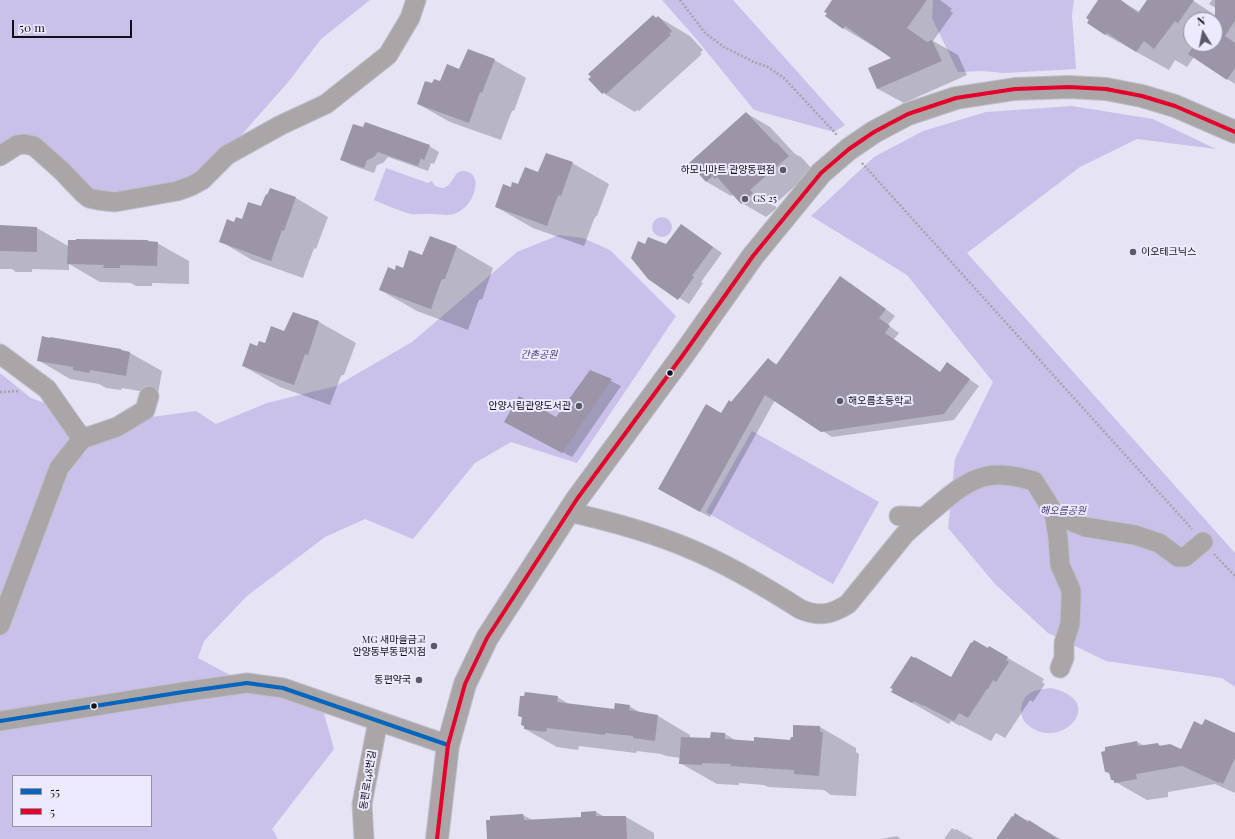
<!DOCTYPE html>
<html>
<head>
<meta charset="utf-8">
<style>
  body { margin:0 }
  #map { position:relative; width:1235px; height:839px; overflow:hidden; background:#e6e3f5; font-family:"Playfair Display",serif }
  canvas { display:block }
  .legend { position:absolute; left:12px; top:775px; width:140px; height:52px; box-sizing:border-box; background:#edeaff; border:1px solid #9592a3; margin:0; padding:5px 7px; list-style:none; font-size:12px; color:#110f1a }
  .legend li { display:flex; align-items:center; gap:8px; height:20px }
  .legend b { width:20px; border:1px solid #9592a3 }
  .north { position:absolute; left:1183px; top:12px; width:40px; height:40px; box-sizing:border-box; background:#edeaff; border:1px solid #9592a3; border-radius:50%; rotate:350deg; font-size:11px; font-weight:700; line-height:16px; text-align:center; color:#110f1a }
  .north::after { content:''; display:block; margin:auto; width:14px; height:18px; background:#5c5967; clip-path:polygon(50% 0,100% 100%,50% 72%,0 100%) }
  .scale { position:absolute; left:12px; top:20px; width:120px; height:18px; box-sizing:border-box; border:2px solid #110f1a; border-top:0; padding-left:5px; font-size:12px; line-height:14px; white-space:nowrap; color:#110f1a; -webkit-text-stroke:3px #edeaff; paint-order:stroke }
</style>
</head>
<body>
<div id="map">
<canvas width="1235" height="839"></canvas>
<ul class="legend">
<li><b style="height:5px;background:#0065bd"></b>55</li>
<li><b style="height:5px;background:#e4002b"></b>5</li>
</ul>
<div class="north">N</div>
<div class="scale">50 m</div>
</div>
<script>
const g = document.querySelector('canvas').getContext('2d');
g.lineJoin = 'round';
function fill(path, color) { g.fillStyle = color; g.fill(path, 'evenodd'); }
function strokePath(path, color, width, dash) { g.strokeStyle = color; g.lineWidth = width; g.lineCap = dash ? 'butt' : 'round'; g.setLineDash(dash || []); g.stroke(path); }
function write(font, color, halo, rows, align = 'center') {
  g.font = font + ' "Playfair Display","Noto Sans KR",serif'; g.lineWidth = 4; g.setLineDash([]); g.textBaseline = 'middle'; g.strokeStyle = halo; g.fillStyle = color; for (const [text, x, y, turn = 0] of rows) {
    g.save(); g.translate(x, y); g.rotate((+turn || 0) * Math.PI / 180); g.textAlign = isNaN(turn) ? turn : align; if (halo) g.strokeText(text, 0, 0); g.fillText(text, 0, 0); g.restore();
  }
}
const green = new Path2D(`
  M0,0H370L321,39L289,81L222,157L181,180L100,197L34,138L0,151Z
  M662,0H733L845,125L834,132L754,110L698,41Z
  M933,0H1074L1072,15L1076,69L1004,73L983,71L958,72L932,18Z
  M1072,106L1153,119L1216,149L1137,139L1080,167L967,253L1235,553V687L1222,678L1106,661L1048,633L995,584L948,528L955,459L993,382L907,275L811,216L874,157L923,131L986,112Z
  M386,168L428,183L432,181L435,186L442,188C454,187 453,169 465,171C485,174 474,208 454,214C447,216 440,214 433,214C426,213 418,215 411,214C399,211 386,205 374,200Z
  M652 227a10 10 0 1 1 20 0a10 10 0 1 1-20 0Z
  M559,235L583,238L610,250L676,316L577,463L511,442L475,463L413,539L365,519L325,537L247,596L204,641L198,658L247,684L321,703L334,749L272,829L278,839H0V373L31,398L58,408L85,426L196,411L216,424L267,403L336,386L412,342L517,252ZM13,776H151V826H13Z
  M752,431L879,502L833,584L706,512Z
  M1051,688C1110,701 1060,753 1028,725C1018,717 1019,701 1030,693C1036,689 1044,689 1051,688Z`);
const shadow = new Path2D(`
  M833,0H940L952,9L950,11L953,13L933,41L958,55L967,75L904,103L878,89L869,69L893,58L843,28Z
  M1101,0H1119L1140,12L1149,0H1192L1215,15L1219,10L1209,4L1212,0H1235V84L1194,57L1187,67L1175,60L1169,70L1106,35L1088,22ZM1191,20H1215V44H1191Z
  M653,16L657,18L658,17L690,36L703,50L700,53L702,54L639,111L637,110L635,112L603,93Z
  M494,60L526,78L514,111L513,110L511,113L501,140L450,122L418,104L433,85L441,82L460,70Z
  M746,113L770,127L795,154L801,157L813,170L774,205L777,208L766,217L742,203L734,194L731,196L707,182L690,163Z
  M354,125L429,146L439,152L434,164L431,163L428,171L388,157L383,163L377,165L374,173L351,165L341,159Z
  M572,163L609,184L597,216H596L594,219L584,246L533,228L496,207L511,188Z
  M271,189L296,198L328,217L316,249L314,248L313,251L303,278L252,260L220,241L235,223L243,221L262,208Z
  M682,225L722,253L701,282L703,283L689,304L649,278L666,246Z
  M0,226L37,228L68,246L148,241L150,242L157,243L189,261V284L152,283V286H136L131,283L100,282L69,264V270L32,269V272H16L12,269H0Z
  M457,247L493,268L482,300L480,299L478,302L468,330L417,311L380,290L395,271Z
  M850,283L895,316L888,325L899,333L894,339L941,373L947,364L979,386L954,420L832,437L775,400L710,517L659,489L768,359L778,365Z
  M293,313L319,322L356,343L344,375H342L340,378L330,405L280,387L243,366L258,347L266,345L285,332Z
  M51,338L121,350L130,353L162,371L158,394L122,388L121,390L106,388L99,384L70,379L38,360Z
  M591,371L621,386L572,457L515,427L556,419Z
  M989,647L1044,679L1042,682L1045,684L1033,702L1030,700L1005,738L996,733L991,741L960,725V726L951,721L949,724L893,692L951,678Z
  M557,697L569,704L615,710L629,706L643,714L658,716L690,735V739H711L712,733L725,734L737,741L755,742L791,741L820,727L856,748V752L859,754L856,796L831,795L824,790L768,787L764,785L739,783V785L717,784L680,763L681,758L666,756L661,754L637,751L636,753L579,746L578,750L557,747L525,729V727L522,725L523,718L519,716Z
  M1202,726L1235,735V793L1215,784L1168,792V797L1147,800L1112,780L1111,775L1106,772L1137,742L1145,746L1158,744L1161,746L1182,750Z
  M596,812L605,817H626L654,833V839H488L523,815L532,820L582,818Z
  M1016,815L1029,821L1060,839H997Z
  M952,828L955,830L956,829L974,839H944Z
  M897,836L901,839H881Z`);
const building = new Path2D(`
  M832,0H927L907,28L927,42L932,40L942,61L877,89L868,68L891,58L845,26L843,29L825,16L827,13L824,12Z
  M1098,0H1121L1138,13L1147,0H1194L1178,23L1175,21L1154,49L1144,41L1136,52L1107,33L1105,35L1087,23L1089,20L1086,18Z
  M1215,0H1235V21L1225,36L1235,43V68L1227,80L1188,54L1195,44H1215Z
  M653,15L656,18L658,16L672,31L669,34L671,35L606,94L605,92L602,94L588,79L591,77L588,74Z
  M468,49L495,59L482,93L480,92L479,95L469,123L417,104L425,81L432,83L434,79L440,81L447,64L459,69Z
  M746,112L775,143L776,142L789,156L750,190L753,193L741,204L717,177L715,179L713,176L706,182L689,163Z
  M365,122L430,145L424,160L421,158L418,166L378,152L374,157L367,160L364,168L340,160L353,124L363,127Z
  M546,153L573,162L561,196L559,195L557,198L547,226L495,207L503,184L511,187L512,182L518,184L525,167L538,172Z
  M270,188L296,197L284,231L282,230L281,233L271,261L219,242L227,219L234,222L236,217L242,219L248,202L261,206L266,194L267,195Z
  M681,224L713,247L692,276L694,277L678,300L648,279L631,258L638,241L645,244L648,237L666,244Z
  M0,225L37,227V252L0,251Z
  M430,236L457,246L445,279H443L441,281L431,309L379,290L388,267L395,270L396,265L403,268L409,250L422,255Z
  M76,239L148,240V241L158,242L157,266L120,265V268H103L104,265L67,264L68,240H76Z
  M840,276L886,309L879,318L890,326L885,333L940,372L947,362L970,379L944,414L821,432L765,395L700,512L658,489L706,404L721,413L729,400L731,402L768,358L776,365Z
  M293,312L319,321L308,355L305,354L304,357L294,385L242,366L250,343L257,346L259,341L265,343L271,326L284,331Z
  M42,336L50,338V337L121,349V350L130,352L126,376L90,370L89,373L73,370V367L37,361Z
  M590,370L612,379L562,453L504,422L519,396L556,417Z
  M974,640L988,648L989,646L1008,657L1006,660L1009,662L996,682L993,680L988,689H987L968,718L959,713L954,721L923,705V706L914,701L912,703L891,692L893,689L890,688L911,656L915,658V657L951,677L971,642L972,643Z
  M525,692L558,696L557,702L614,709L615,703L630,705L629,710L658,715L655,741L633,738V736L605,733V735L547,728L546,732L524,729V726L521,725L522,717L518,716L520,696H524Z
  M1205,719L1235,733V758L1223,784L1220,782L1219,783L1182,766L1136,774L1137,779L1114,783V780H1111L1109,772H1105L1101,752L1105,751V747L1137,741L1138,746L1158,743L1159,746L1170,744L1181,749L1194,721L1202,725Z
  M793,725L820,726V732H823L819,776L794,774V770L730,766L731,764L702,763V765L679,764L681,737L710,738L711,732L725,733V739L754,741V737L790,740L791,737H793Z
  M596,811V816H626L627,839H487L486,820H490V816L523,814L524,820L561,818L581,817V812Z
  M1015,813L1028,822L1029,820L1058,839H996L1012,816L1013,817Z`);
const path = new Path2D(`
  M680,0L705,33L724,47L754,62L768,67L784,78L837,135
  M862,163L1192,529
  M0,392L19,391
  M1214,554L1235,576`);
const minor = new Path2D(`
  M0,156L17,145L24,144L34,146L62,171L83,193L89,198L98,200L115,202L177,191L191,186L202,180L227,155L281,125L326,104L388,55L410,18L416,0
  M0,354L47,389L82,439
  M569,512C609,521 650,532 688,548C727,564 764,586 800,609C818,617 831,615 848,604L905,534L924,517
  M1054,513L1058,538L1060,565L1071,590V602L1070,624L1064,643V658L1060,668
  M899,516L924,517C943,502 963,481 987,476C1003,473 1019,477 1034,481L1054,513L1061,517L1085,527L1135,535L1159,543L1178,557H1185L1203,542
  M0,625L59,468L82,439L117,427L145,410L149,396
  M0,721L183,692L247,683L283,688L448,745
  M364,839L362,804L378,721`);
const tertiary = new Path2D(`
  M437,839L448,745L465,684L487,638L577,499L683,355L753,256L821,173L849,149L874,132L908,114L956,98L1015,89L1069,87L1106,89L1142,96L1175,106L1235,132`);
const bus1 = new Path2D(`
  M0,721L183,692L247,683L283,688L448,745`);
const bus2 = new Path2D(`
  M437,839L448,745L465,684L487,638L577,499L683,355L753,256L821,173L849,149L874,132L908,114L956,98L1015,89L1069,87L1106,89L1142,96L1175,106L1235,132`);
const markers = [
  [783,170,4,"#5c5967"],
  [745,199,4,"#5c5967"],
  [1133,252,4,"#5c5967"],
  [670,373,3.5,"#110f1a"],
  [840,401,4,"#5c5967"],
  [579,406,4,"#5c5967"],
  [434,646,4,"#5c5967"],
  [419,680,4,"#5c5967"],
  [94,706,3.5,"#110f1a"]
];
const poiNames = [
  ["하모니마트 관양동편점",775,170],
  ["GS 25",753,199,"left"],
  ["이오테크닉스",1141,252,"left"],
  ["해오름초등학교",848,401,"left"],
  ["안양시립관양도서관",571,406],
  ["MG 새마을금고",426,640],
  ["안양동부동편지점",426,652],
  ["동편약국",411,680]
];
const parkNames = [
  ["간촌공원",539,355],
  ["해오름공원",1063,511]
];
const streetNames = [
  ["동편로148번길",368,780,-81]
];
fill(green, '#c9c1ea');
fill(shadow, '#0003');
fill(building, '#9c95a7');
strokePath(minor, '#c0becc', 21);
strokePath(tertiary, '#c0becc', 24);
strokePath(path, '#a7a4aa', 2.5, [2, 2]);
strokePath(minor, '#aaa6a8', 19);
strokePath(tertiary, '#aaa6a8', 22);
strokePath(bus1, '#0065bd', 4);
strokePath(bus2, '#e4002b', 4);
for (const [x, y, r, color] of markers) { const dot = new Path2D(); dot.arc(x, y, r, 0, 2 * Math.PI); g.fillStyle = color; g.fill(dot); strokePath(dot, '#edeaff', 1.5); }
write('10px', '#110f1a', '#edeaff', poiNames, 'right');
write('italic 10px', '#47307d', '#edeaff', parkNames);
write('10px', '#110f1a', '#edeaff', streetNames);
</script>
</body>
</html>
